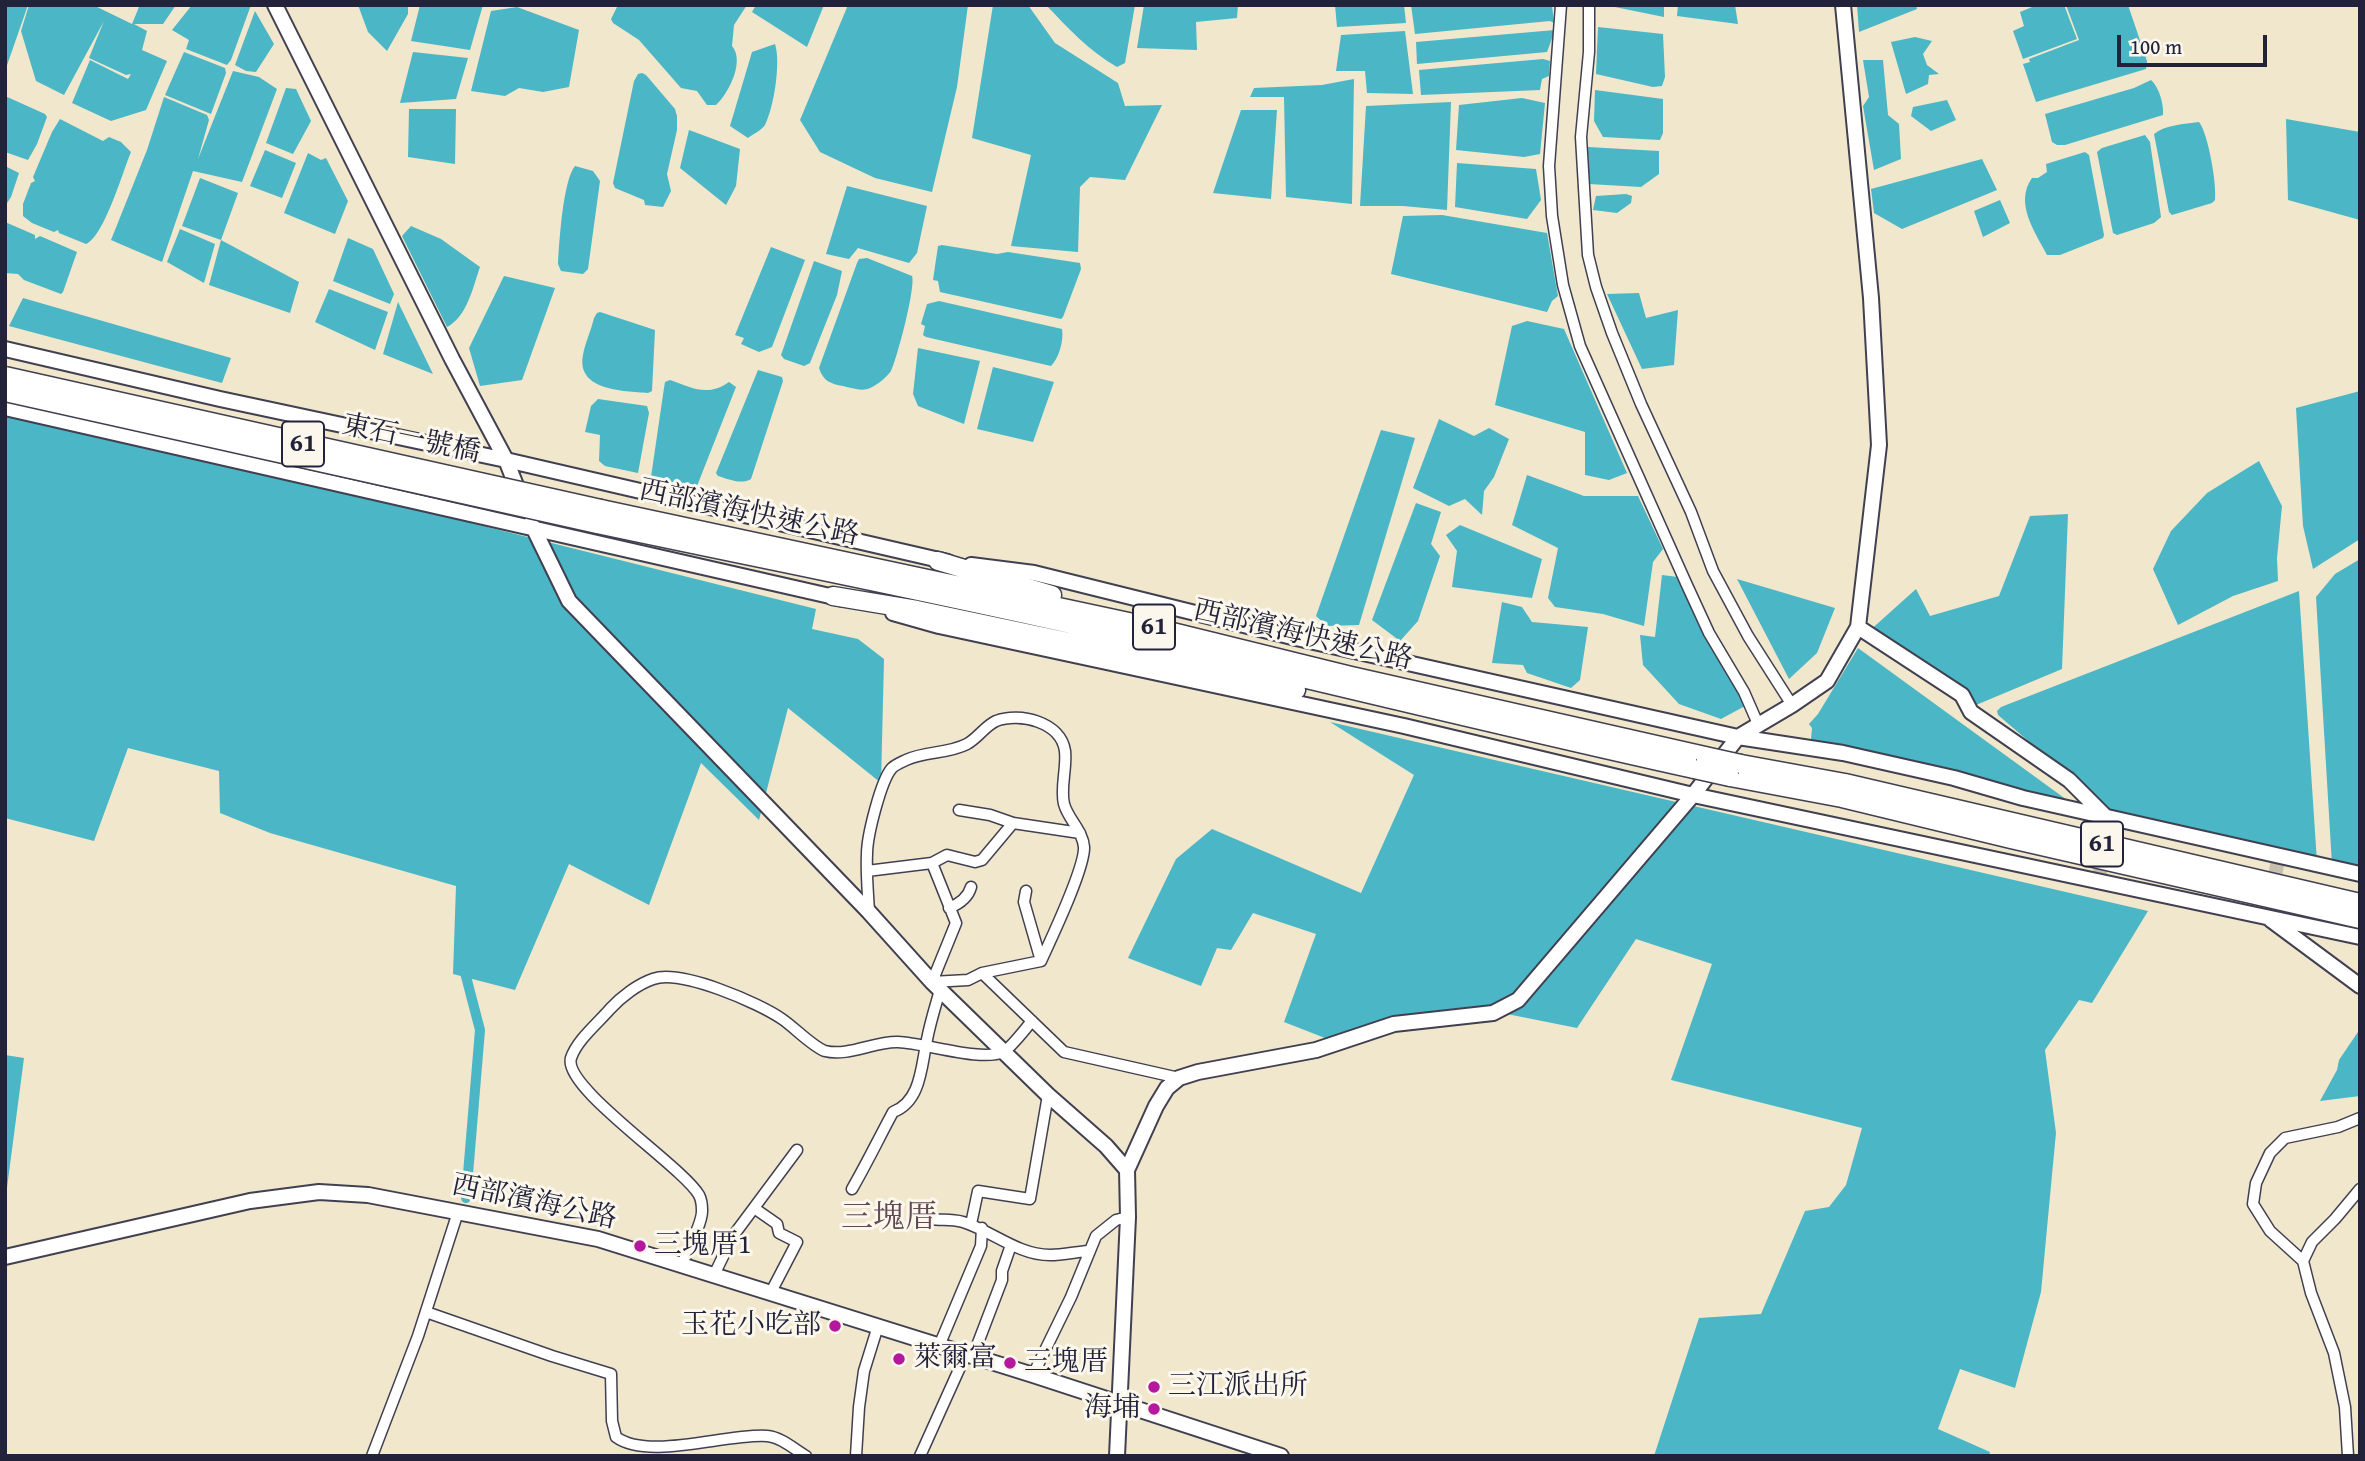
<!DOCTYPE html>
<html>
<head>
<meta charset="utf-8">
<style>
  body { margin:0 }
  #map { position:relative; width:2365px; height:1461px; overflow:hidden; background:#f0e7cc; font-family:"Gentium Book Plus",serif }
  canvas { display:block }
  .frame { position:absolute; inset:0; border:7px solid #22223b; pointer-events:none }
  .scale { position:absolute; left:2117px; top:35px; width:150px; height:32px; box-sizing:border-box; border:4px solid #22223b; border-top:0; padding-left:9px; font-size:21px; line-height:24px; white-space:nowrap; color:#22223b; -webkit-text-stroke:5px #fbf7ec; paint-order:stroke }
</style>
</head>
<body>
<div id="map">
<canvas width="2365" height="1461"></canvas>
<div class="frame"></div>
<div class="scale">100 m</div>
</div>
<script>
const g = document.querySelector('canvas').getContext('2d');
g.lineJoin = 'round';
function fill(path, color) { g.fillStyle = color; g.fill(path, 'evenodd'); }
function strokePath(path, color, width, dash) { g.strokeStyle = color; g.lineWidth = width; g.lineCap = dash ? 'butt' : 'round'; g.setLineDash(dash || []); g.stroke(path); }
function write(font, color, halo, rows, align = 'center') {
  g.font = font + ' "Gentium Book Plus","Noto Serif TC",serif'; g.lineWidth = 6; g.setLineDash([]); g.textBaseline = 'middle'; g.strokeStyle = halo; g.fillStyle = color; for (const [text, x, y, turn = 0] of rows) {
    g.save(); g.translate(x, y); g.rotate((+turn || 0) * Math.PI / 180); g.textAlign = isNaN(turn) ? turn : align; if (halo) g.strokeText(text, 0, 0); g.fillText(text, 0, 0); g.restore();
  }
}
const water = new Path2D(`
  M5,5H28L5,71Z
  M29,5H93L132,24L139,7L135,5H176L163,24H134L147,31L142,50L167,61L146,110L111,121L72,103L90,60L128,79L131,74L126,75L89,58L104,21L64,95L36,81L21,31Z
  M192,5H251L231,60L227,65L186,49L189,40L172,30Z
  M358,5H408V14L387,51L368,32Z
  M420,5H483L470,50L411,41Z
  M618,5H747L734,25L732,46C745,61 729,93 716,105H707L697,91L681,88L639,40L613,23L611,19Z
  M756,5H824L807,47L752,12Z
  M848,5H968L957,87L932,192L875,178L820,152L800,120Z
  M993,5H1028L1055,43L1118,83L1125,106L1162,105L1125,180L1090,177L1080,187L1078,252L1011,246L1031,155L972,138Z
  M1046,5H1135L1125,63L1117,67C1089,51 1068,28 1046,5Z
  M1144,5H1238L1237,18L1196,22L1197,50L1137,48Z
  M1335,5H1404L1406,23L1337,27Z
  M1411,5H1552L1554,23L1550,21L1415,34Z
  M1605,5H1664V17Z
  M1678,5H1735L1738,24L1677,16Z
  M1857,5H1916L1917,9L1859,32Z
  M2037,5H2064L2077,39L2023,59L2013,31L2024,26L2020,12Z
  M2066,5H2128L2147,61L2146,69L2036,102L2023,64L2030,62L2029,59L2079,40Z
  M517,7L579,30L569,87L543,92L519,88L505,96L471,91L491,11Z
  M255,11L274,44L256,72L246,71L235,65Z
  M1598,27L1663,34L1665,77L1662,86L1653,87L1596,74Z
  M1555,30L1547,52L1417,64L1416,42Z
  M1405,31L1413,94L1367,93L1365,71H1336L1341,35Z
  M1915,37L1932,41L1923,54L1927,65L1939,74L1929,75L1928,84L1906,94L1891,42Z
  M775,44C781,62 774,107 765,125C762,130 753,134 748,138L730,126L752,52Z
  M184,52L225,68L226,73L211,114L165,95Z
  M413,52L468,58L456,99L400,103Z
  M1543,59L1550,61L1549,76L1542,79L1540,90L1421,95L1419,70Z
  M1863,60H1883L1888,115L1899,124L1901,159L1874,170L1863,106L1869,97Z
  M233,71L259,77L277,89L242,182L193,171L162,262L111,240L147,150L164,97L207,115L209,120L198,159Z
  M642,73L646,75L675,109L677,116V130L667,174L671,191L663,207L645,205L644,200L615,188L613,183L634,81L638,74Z
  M1354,79L1352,204L1286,197L1284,97H1250L1254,88L1322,85Z
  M2151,80C2159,87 2164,104 2163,115L2065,145H2057L2052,142L2045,114L2134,88Z
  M286,88L296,89L311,121L293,154L266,143Z
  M1595,90L1663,99V133L1660,140L1603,137L1594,121Z
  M5,96L45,114L47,117L37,144L28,160L5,152Z
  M1522,98L1545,103L1540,154L1524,157L1456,150L1459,105Z
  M1947,100L1956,120L1931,131L1911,116L1913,107Z
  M1451,102L1447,210L1403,206H1360L1366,106Z
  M409,109H456L455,164L408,157Z
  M1241,110H1277L1271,199L1213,193Z
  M60,119L103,141L109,137L121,142L131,152C123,171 104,237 86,244L59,233L58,230L54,232L32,223L23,216V204L31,183L35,181L33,177L52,132Z
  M2286,119L2360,132V220L2288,200Z
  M2199,122C2208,133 2217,184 2215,200L2212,203L2172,215L2169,212L2154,134C2165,125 2184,124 2199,122Z
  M689,130L740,149L736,186L726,205L680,168Z
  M2145,135L2150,142L2161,217L2154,223L2117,235L2113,233L2097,152L2102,148Z
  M1588,147L1659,151V174L1641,187L1589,184Z
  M265,150L296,163L282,198L250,186Z
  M2085,152L2089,155L2104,235L2103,238L2060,255H2047C2035,232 2014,203 2032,178H2038L2047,172L2046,164Z
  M308,153L321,160L326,158L348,201L335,234L284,213Z
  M1982,159L1997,190L1902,229L1874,213L1871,189Z
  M1457,163L1536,169L1541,200L1527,219L1455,207Z
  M5,166L19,173L11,197L5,206Z
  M575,166L593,171L600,181L588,269L583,274L561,271L558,264C559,244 563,180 575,166Z
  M200,178L238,193L221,240L299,282L290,313L209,285L221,240L182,226Z
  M847,186L927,206L917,253L909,263L858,248L849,259L826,254Z
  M1626,194L1632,196L1631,203L1617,213L1593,210L1596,196Z
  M2000,200L2010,223L1983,237L1974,211Z
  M1442,215L1547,233L1558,296L1552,301L1547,312L1391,274L1403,216Z
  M5,222L35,235V239L40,236L77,252L63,292L61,294L24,280L18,274L5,273Z
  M411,226L441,239L480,267C473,287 467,317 447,327L402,236Z
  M180,229L215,244L204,283L167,262Z
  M348,238L373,249L394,294L390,304L333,281Z
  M942,245L997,254L1008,252L1080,263L1081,269L1063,317L1061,319L940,292L938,281L933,280L938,246Z
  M771,247L805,260L772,347L759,352L741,344L744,338L735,335Z
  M867,258L912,276C916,287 897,359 891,371C887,377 877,385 870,388C862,392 852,388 843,386C831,384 823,381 819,368L857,263L859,259Z
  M814,261L842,271L837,295L810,363L804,366L784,359L781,355Z
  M504,276L555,288L522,380L480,386L469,348Z
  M329,289L388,312L375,350L315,322Z
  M1639,293L1646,318L1678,310L1674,365L1642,369L1607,294Z
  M23,298L231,358L222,383L9,326Z
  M939,301L1062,329C1064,340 1059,358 1051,366L926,337L923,335L925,326L921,324L927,304Z
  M398,302L433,374L383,354Z
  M600,312L655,330L652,391L648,393C624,391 576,391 583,355C585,343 591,331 594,318L597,313Z
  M1527,321L1564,329L1627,473L1609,480L1585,475V432L1495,405L1512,326Z
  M918,348L980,361L964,424L918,406L913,394Z
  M993,367L1054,382L1033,442L977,429Z
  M758,370L782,377L783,381L751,479C741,485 728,479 718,476L716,473Z
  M670,380C692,388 708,397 729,382L736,387L697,486L693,488L651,477L664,388L665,382Z
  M2360,391V539L2313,569L2303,526L2296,408Z
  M598,399L647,406L649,413L638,473L605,466L599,461L600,435L585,432L591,406Z
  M5,415L291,478L816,609L812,629L858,639L884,659L881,783L788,708L759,820L701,763L649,905L569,864L515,990L453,974L456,886L270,833L220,813L219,771L128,748L94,841L5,818Z
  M1439,419L1474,436L1489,428L1509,439L1494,477L1484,491L1482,515L1465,499L1449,506L1413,488Z
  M1381,430L1415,438L1359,625L1327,626L1316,616Z
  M2259,461L2282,506L2277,558L2278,581L2233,596L2178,625L2153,569L2171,531L2207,493Z
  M1527,475L1584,496H1638L1663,549L1653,562L1644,626L1603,614L1555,607L1548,598L1558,548L1512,525Z
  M1416,503L1441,512L1431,544L1440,556L1418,621L1400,641L1372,620Z
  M2068,514L2062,669L1976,705L1963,703L1867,633L1916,589L1930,616L1999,596L2030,516Z
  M1460,525L1542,559L1532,598L1452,587L1457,551L1446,535Z
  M2360,559V871L2332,865L2316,597L2335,574Z
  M1662,575L1678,577L1745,706L1721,719L1679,704L1643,665L1640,635L1655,637Z
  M1737,579L1835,608L1817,653L1789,679Z
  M2299,591L2317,862L2116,816L1998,715L1997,711L2001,707Z
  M1502,602L1522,607L1532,622L1588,627L1580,680L1571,688L1527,673L1523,665L1492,663Z
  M1858,648L2078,808L1817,749L1811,739L1812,728L1809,724L1818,714Z
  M1330,722L2148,911L2092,1003L2079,1000L2045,1050L2056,1133L2055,1143L2041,1292L2015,1388L1960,1369L1938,1429L1990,1452L1989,1456H1654L1699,1318L1761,1314L1805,1211L1829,1207L1846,1185L1862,1128L1671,1080L1712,964L1636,939L1577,1028L1487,1010L1325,1038L1284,1022L1316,934L1253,913L1231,950L1217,948L1201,986L1128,958L1176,859L1212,829L1361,893L1414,775Z
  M2360,1029V1096L2320,1101L2337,1070L2339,1060Z
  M5,1055L24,1058L5,1203Z`);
const canal = new Path2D(`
  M463,965L480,1030L466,1198`);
const secondaryTunnel = new Path2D(`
  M2099,882L2106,817
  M2267,917L2279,855`);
const street = new Path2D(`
  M1561,5L1549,166L1552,216L1563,285L1580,346L1686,583L1709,633L1744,692L1758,724
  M1589,5V52L1581,137L1588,255L1596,287L1612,333L1641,404L1691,512L1713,571L1748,636L1792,705
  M959,810L990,815L1013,823
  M867,871L932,863L947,855L975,862L982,860L1013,823L1080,833
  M1026,891L1024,902L1041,961
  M949,908C959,904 968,898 971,887
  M869,912C868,893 866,873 867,854C867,836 881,780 892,768C895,765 902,762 906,760C925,751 948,754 967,744C978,738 985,726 996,721C1020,712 1061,722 1065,751C1067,768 1060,788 1064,804C1068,819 1083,831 1084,847C1085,868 1051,939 1041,961L982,973L968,980L932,982L956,923L932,863
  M982,973L1064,1052L1179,1078
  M852,1189C867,1163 879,1138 893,1112C920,1102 921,1069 926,1045C929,1026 935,1008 940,990
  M754,1208L777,1224L779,1233L797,1242L771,1292
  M915,1213C935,1224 944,1217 963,1222C992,1231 1018,1255 1050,1255C1062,1255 1076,1252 1088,1251
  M971,1224L978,1191L1030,1199L1048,1095
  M2303,1261L2270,1231L2253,1204L2256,1183L2270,1153L2285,1138L2338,1127L2360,1118
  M682,1264C687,1252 703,1222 702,1210C702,1206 701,1199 699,1195C682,1166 562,1087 571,1058C577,1040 598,1023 610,1009C621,997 638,984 653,979C681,969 759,1003 782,1019C794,1027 813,1047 825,1051C848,1057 875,1041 898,1042C925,1043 982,1062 1003,1052C1011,1048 1025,1029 1032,1021
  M714,1275L733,1236L797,1150
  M426,1312L552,1356L611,1374L612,1421L616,1437C649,1461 727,1433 767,1436C781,1437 794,1449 806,1456
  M939,1346L981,1246L982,1228
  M973,1356L1002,1280V1271L1011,1245
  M1033,1375L1071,1297L1096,1236L1116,1220L1128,1217
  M372,1456L418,1336L458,1212
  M856,1456L859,1407L864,1371L878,1326
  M920,1456L966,1354
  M2348,1456L2345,1407L2334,1353L2311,1293L2303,1261L2312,1242L2335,1219L2360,1189`);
const secondary = new Path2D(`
  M275,5L452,359L506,460L521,498
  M1843,5L1871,298L1879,445L1858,627L1962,695L1971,712L2069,780L2106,817
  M5,349L220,399L506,460L948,562
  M5,408L843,599
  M531,523L569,601L869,912L932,982L1048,1095L1106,1146L1127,1170
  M971,565L1034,573L1296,638L1738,737L1843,753L1954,778L2023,798L2360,874
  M893,613L939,626L1404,726L1693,795L2360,937
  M2271,920L2360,986
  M1117,1456L1128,1217L1127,1170L1156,1106L1167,1088L1179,1078L1198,1072L1316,1050L1394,1024L1493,1013L1518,1000L1693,795L1738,737L1792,705L1827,681L1858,627`);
const primary = new Path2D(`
  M5,1257L250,1201L319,1192L368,1195L598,1239L1033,1375L1281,1456`);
const highway = new Path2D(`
  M601,509L1152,627L1351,676L1705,756
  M597,524C781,563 966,599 1149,642C1331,684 1512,729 1694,769
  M938,561L1052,595
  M833,596L917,610L1296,690
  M1741,764L1845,783L2360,903
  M1730,777L1842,798L2011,839L2360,919`);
const highwayBridge = new Path2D(`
  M5,376L601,509
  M5,392L597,524
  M1705,756L1741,764
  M1694,769L1730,777`);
const markers = [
  [640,1246,7,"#b5179e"],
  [835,1326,7,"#b5179e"],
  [899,1359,7,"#b5179e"],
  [1010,1363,7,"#b5179e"],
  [1154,1387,7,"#b5179e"],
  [1154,1409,7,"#b5179e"]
];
const shields = [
  [303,444,42],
  [1154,627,42],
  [2102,844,42]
];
const shieldNames = [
  ["61",303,444],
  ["61",1154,627],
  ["61",2102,844]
];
const streetNames = [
  ["東石一號橋",411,440,12],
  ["西部濱海快速公路",749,514,12],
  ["西部濱海快速公路",1303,636,13],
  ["西部濱海公路",534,1203,12]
];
const poiNames = [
  ["三塊厝1",654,1246],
  ["玉花小吃部",821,1326,"right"],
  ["萊爾富",913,1359],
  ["三塊厝",1024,1363],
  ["三江派出所",1168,1387],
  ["海埔",1140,1409,"right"]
];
const quarterNames = [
  ["三塊厝",889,1219]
];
fill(water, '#4ab6c6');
strokePath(canal, '#4ab6c6', 10);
strokePath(secondaryTunnel, '#c7c0af', 14, [14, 7]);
strokePath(street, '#414051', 13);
strokePath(secondary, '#414051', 18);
strokePath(primary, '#414051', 18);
strokePath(highway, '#414051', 21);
strokePath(street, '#fff', 10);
strokePath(secondary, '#fff', 14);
strokePath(primary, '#fff', 14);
strokePath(highway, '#fff', 18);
strokePath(highwayBridge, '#414051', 21, []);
strokePath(highwayBridge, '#fff', 18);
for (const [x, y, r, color] of markers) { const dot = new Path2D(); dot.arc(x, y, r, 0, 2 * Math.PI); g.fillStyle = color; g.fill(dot); strokePath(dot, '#fbf7ec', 2.5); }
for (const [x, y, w] of shields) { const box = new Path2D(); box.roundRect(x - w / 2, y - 22.5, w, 45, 5); g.fillStyle = '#fbf7ec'; g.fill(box); strokePath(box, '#22223b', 2); }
write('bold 26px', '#22223b', null, shieldNames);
write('28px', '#22223b', '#fbf7ec', streetNames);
write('28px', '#22223b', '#fbf7ec', poiNames, 'left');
write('32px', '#624954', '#fbf7ec', quarterNames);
</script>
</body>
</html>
